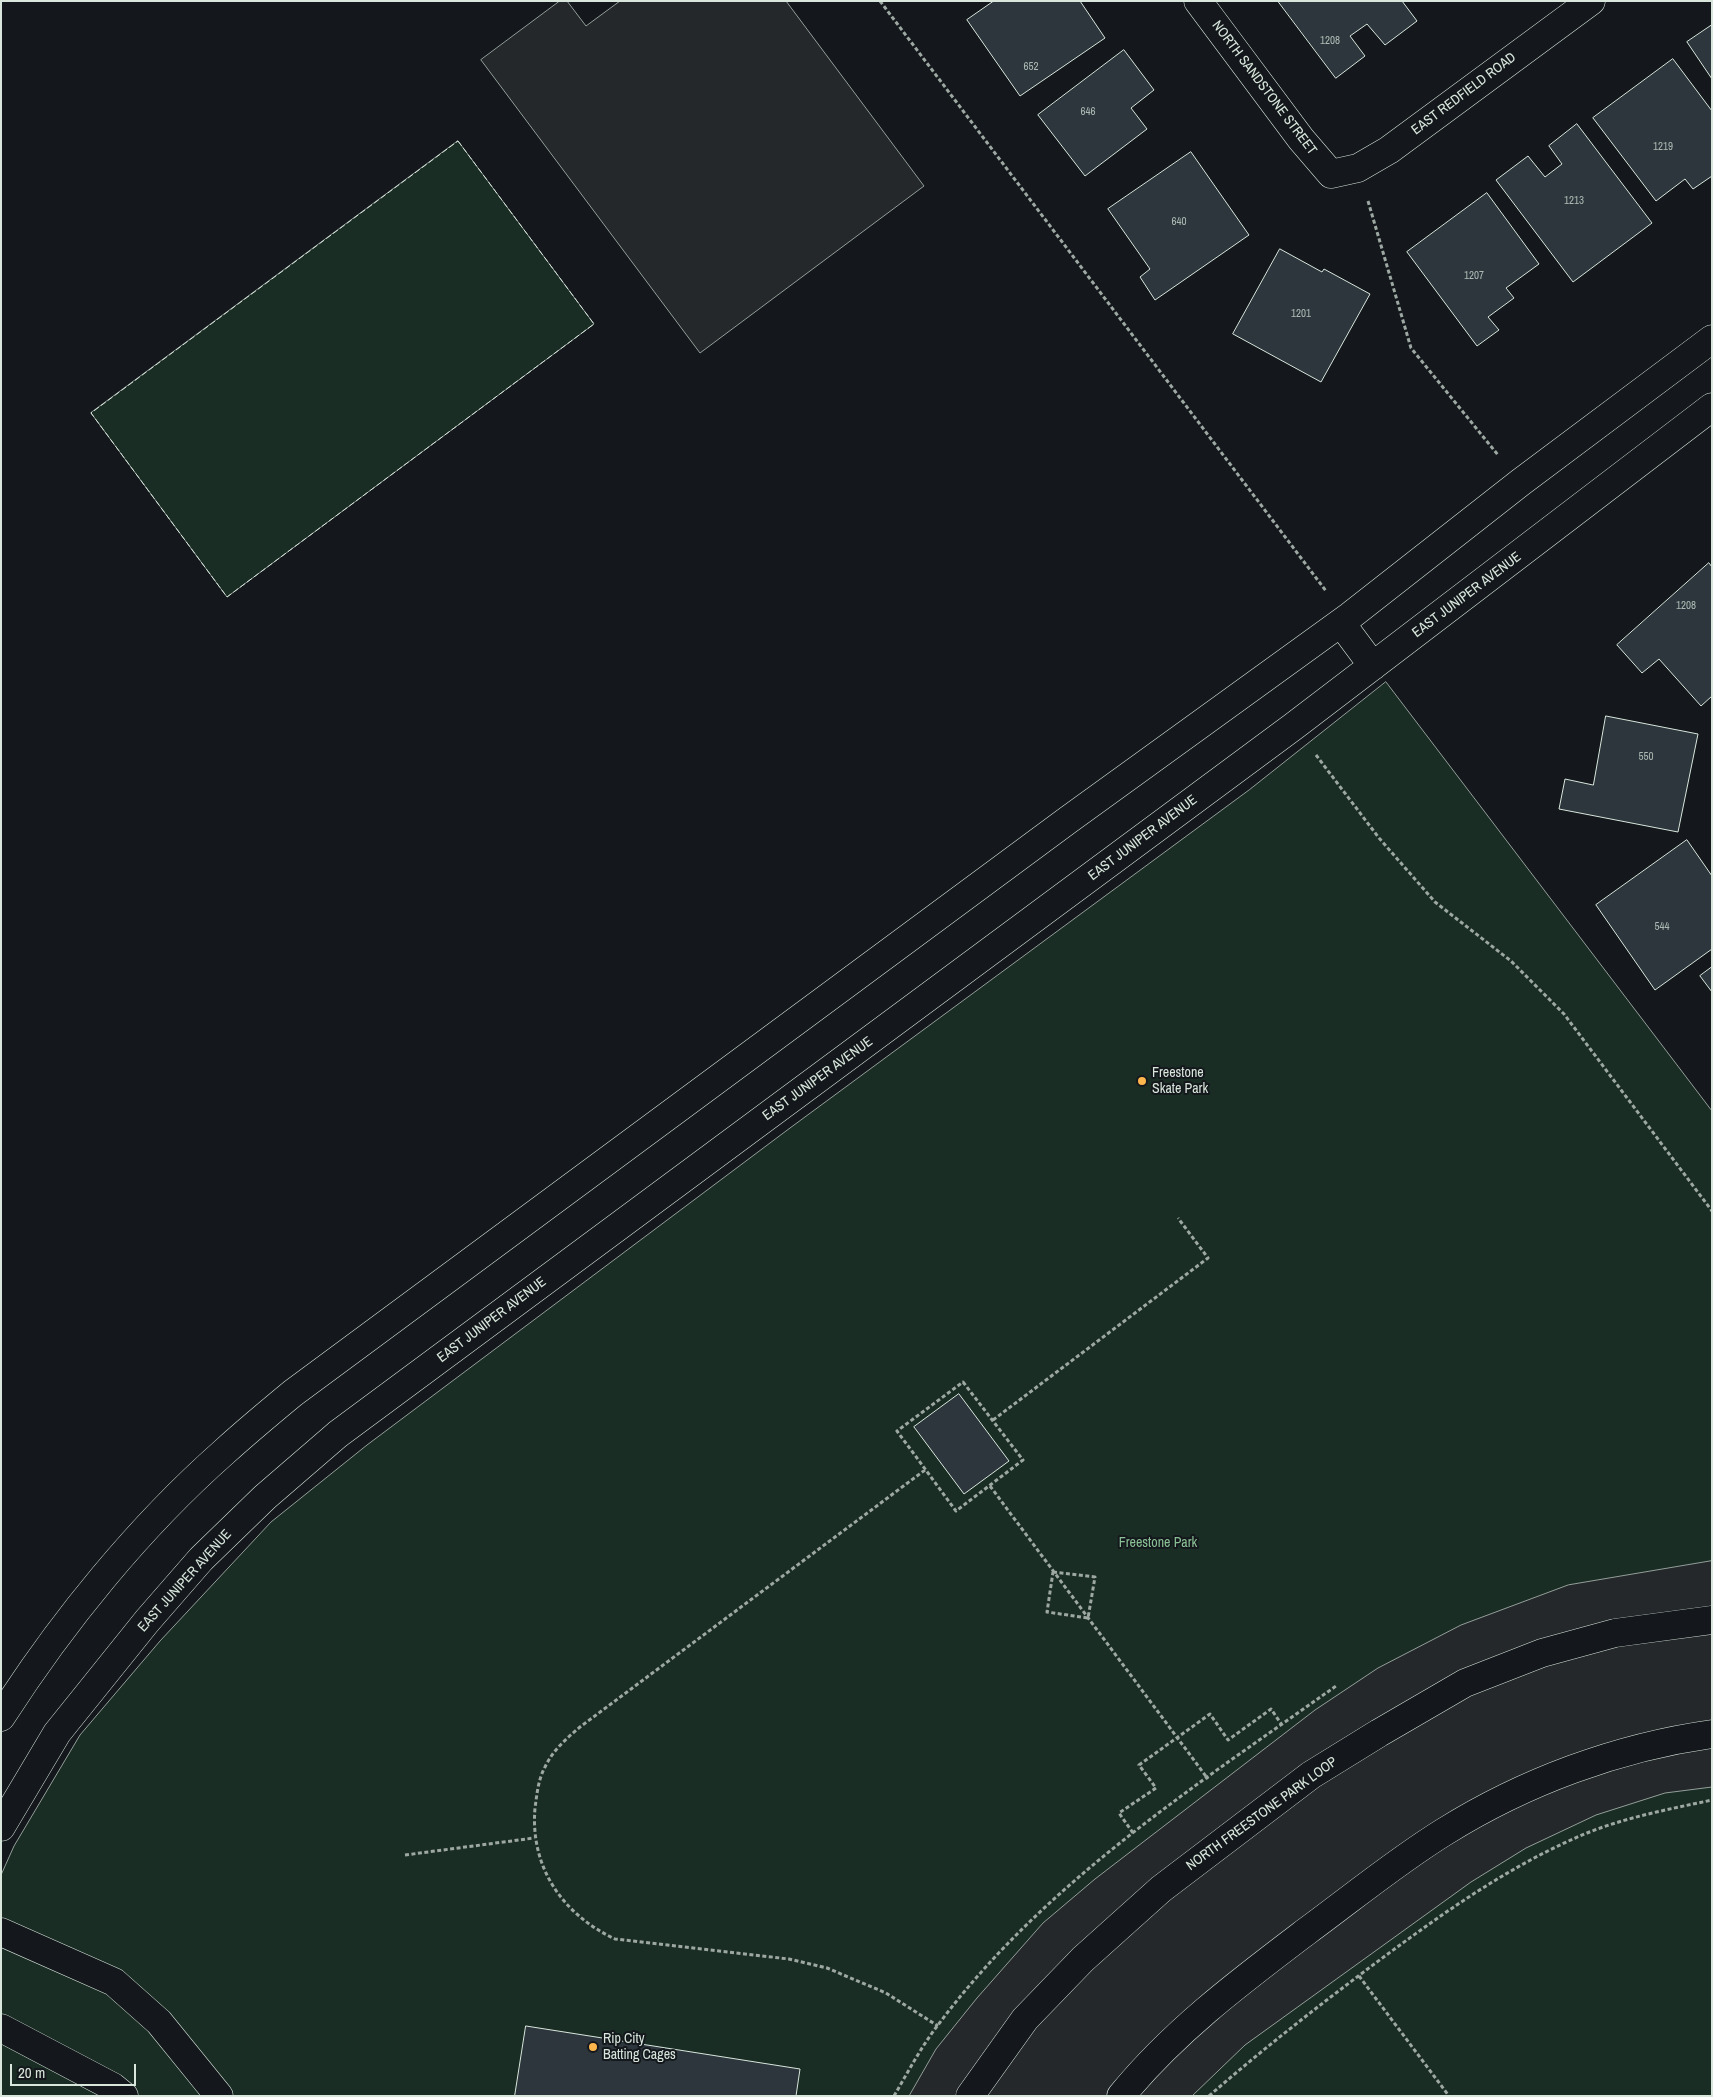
<!DOCTYPE html>
<html>
<head>
<meta charset="utf-8">
<style>
  body { margin:0 }
  #map { position:relative; width:1713px; height:2097px; overflow:hidden; background:#14181c; font-family:"Archivo Narrow",sans-serif }
  canvas { display:block }
  .frame { position:absolute; inset:0; border:2px solid #d8e6dc; pointer-events:none }
  .scale { position:absolute; left:10px; top:2064px; width:126px; height:22px; box-sizing:border-box; border:2px solid #d8e6dc; border-top:0; padding-left:6px; font-size:15px; line-height:18px; white-space:nowrap; color:#d8e6dc; -webkit-text-stroke:4px #14181c; paint-order:stroke }
</style>
</head>
<body>
<div id="map">
<canvas width="1713" height="2097"></canvas>
<div class="frame"></div>
<div class="scale">20 m</div>
</div>
<script>
const g = document.querySelector('canvas').getContext('2d');
g.lineJoin = 'round';
function fill(path, color) { g.fillStyle = color; g.fill(path, 'evenodd'); }
function strokePath(path, color, width, dash) { g.strokeStyle = color; g.lineWidth = width; g.lineCap = dash ? 'butt' : 'round'; g.setLineDash(dash || []); g.stroke(path); }
function write(font, color, halo, rows, align = 'center') {
  g.font = font + ' "Archivo Narrow",sans-serif'; g.lineWidth = 4; g.setLineDash([]); g.textBaseline = 'middle'; g.strokeStyle = halo; g.fillStyle = color; for (const [text, x, y, turn = 0] of rows) {
    g.save(); g.translate(x, y); g.rotate((+turn || 0) * Math.PI / 180); g.textAlign = isNaN(turn) ? turn : align; if (halo) g.strokeText(text, 0, 0); g.fillText(text, 0, 0); g.restore();
  }
}
const green = new Path2D(`
  M458,141L594,324L227,597L91,413Z
  M1386,682L1712,1111V2096H1V1875L14,1846L80,1735L160,1641L271,1522L367,1445L790,1128L1249,790Z`);
const parking = new Path2D(`
  M560,1H567L586,26L620,1H786L924,186L700,353L481,60Z
  M1712,1561V1787L1665,1793L1596,1815L1526,1848L1471,1882L1245,2045L1192,2096H909L936,2049L977,1998L1043,1923L1095,1879L1315,1710L1378,1668L1461,1625L1568,1585Z`);
const building = new Path2D(`
  M994,1H1080L1105,38L1020,96L967,20Z
  M1278,1H1402L1417,21L1385,45L1367,24L1350,36L1365,56L1336,78Z
  M1712,25V79L1687,42Z
  M1124,50L1154,90L1131,108L1147,129L1085,176L1038,115Z
  M1673,59L1712,111V176L1693,189L1685,179L1656,201L1593,118Z
  M1577,124L1652,223L1573,282L1496,180L1528,156L1545,177L1562,164L1549,146Z
  M1191,152L1249,235L1155,300L1140,277L1150,269L1108,209Z
  M1487,193L1539,264L1506,288L1514,298L1488,317L1499,330L1477,346L1407,252Z
  M1280,249L1322,272L1324,269L1370,294L1321,382L1233,334Z
  M1709,563L1712,567V696L1701,706L1659,659L1642,673L1617,645Z
  M1606,716L1698,734L1678,832L1559,809L1565,779L1593,785Z
  M1687,840L1712,876V949L1655,990L1596,905Z
  M1712,967V992L1700,976Z
  M959,1394L1009,1461L964,1494L914,1427Z
  M526,2026L800,2069L796,2096H515Z`);
const path = new Path2D(`
  M880,1L1326,591
  M1368,201L1411,348L1498,455
  M1316,755L1379,838L1435,902L1511,961L1564,1014L1712,1211
  M963,1382L1023,1460L956,1511L897,1431Z
  M993,1420L1208,1258L1178,1218
  M925,1470L580,1727C566,1739 553,1750 545,1767C538,1780 537,1794 535,1808C530,1867 562,1914 615,1939L789,1959L827,1968L886,1993L938,2026
  M990,1486L1208,1779
  M1053,1572L1095,1577L1088,1618L1047,1612Z
  M1133,1833L1119,1813L1156,1788L1139,1765L1210,1714L1228,1740L1271,1709L1282,1725
  M405,1855L534,1838
  M1359,1976L1449,2096
  M894,2096C908,2072 921,2047 938,2025C1043,1884 1195,1786 1336,1686
  M1209,2096C1264,2048 1322,2003 1381,1959C1446,1911 1512,1864 1587,1833C1627,1817 1670,1809 1712,1800`);
const minor = new Path2D(`
  M1198,1L1301,139L1331,174L1358,168L1389,150L1591,1
  M1341,623L1373,666
  M1,1717C62,1622 139,1527 224,1452C246,1432 270,1412 293,1393L1068,820L1350,616L1521,482L1712,339
  M1,1827L57,1733L147,1621L201,1559L265,1497L338,1434L1294,726L1712,407
  M1,1932L114,1982L159,2022L219,2096
  M1,2028L113,2087L124,2096
  M970,2096L1025,2019L1083,1959L1161,1889L1311,1775L1379,1733L1465,1683L1542,1653L1615,1633L1712,1620
  M1121,2096C1174,2031 1241,1981 1307,1931C1352,1898 1397,1861 1444,1832C1524,1782 1618,1747 1712,1734`);
const fence = new Path2D(`
  M458,141L594,324L227,597L91,413Z`);
const markers = [
  [1142,1081,5,"#ffb74d"],
  [593,2047,5,"#ffb74d"]
];
const numberNames = [
  ["1208",1330,41],
  ["652",1031,67],
  ["646",1088,112],
  ["1219",1663,147],
  ["1213",1574,201],
  ["640",1179,222],
  ["1207",1474,276],
  ["1201",1301,314],
  ["1208",1686,606],
  ["550",1646,757],
  ["544",1662,927]
];
const streetNames = [
  ["NORTH SANDSTONE STREET",1264,88,53],
  ["EAST REDFIELD ROAD",1464,94,-37],
  ["EAST JUNIPER AVENUE",1467,595,-37],
  ["EAST JUNIPER AVENUE",1143,838,-37],
  ["EAST JUNIPER AVENUE",818,1079,-36],
  ["EAST JUNIPER AVENUE",492,1320,-37],
  ["EAST JUNIPER AVENUE",185,1581,-48],
  ["NORTH FREESTONE PARK LOOP",1262,1814,-36]
];
const poiNames = [
  ["Freestone",1152,1073],
  ["Skate Park",1152,1089],
  ["Rip City",603,2039],
  ["Batting Cages",603,2055]
];
const parkNames = [
  ["Freestone Park",1158,1543]
];
fill(green, '#1a2d24');
strokePath(green, '#939e99', 1);
fill(parking, '#24282b');
strokePath(parking, '#939e99', 1);
fill(building, '#2c363c');
strokePath(building, '#d8e6dc', 1);
strokePath(minor, '#d8e6dc', 29);
strokePath(path, '#9da8a2', 3, [4, 2.5]);
strokePath(minor, '#14181c', 28);
strokePath(fence, '#d8e6dc', 1, [6, 2.5]);
for (const [x, y, r, color] of markers) { const dot = new Path2D(); dot.arc(x, y, r, 0, 2 * Math.PI); g.fillStyle = color; g.fill(dot); strokePath(dot, '#14181c', 2); }
write('11px', '#adbab4', null, numberNames);
write('14px', '#d8e6dc', '#14181c', streetNames);
write('14px', '#d8e6dc', '#14181c', poiNames, 'left');
write('14px', '#8ac095', '#14181c', parkNames);
</script>
</body>
</html>
